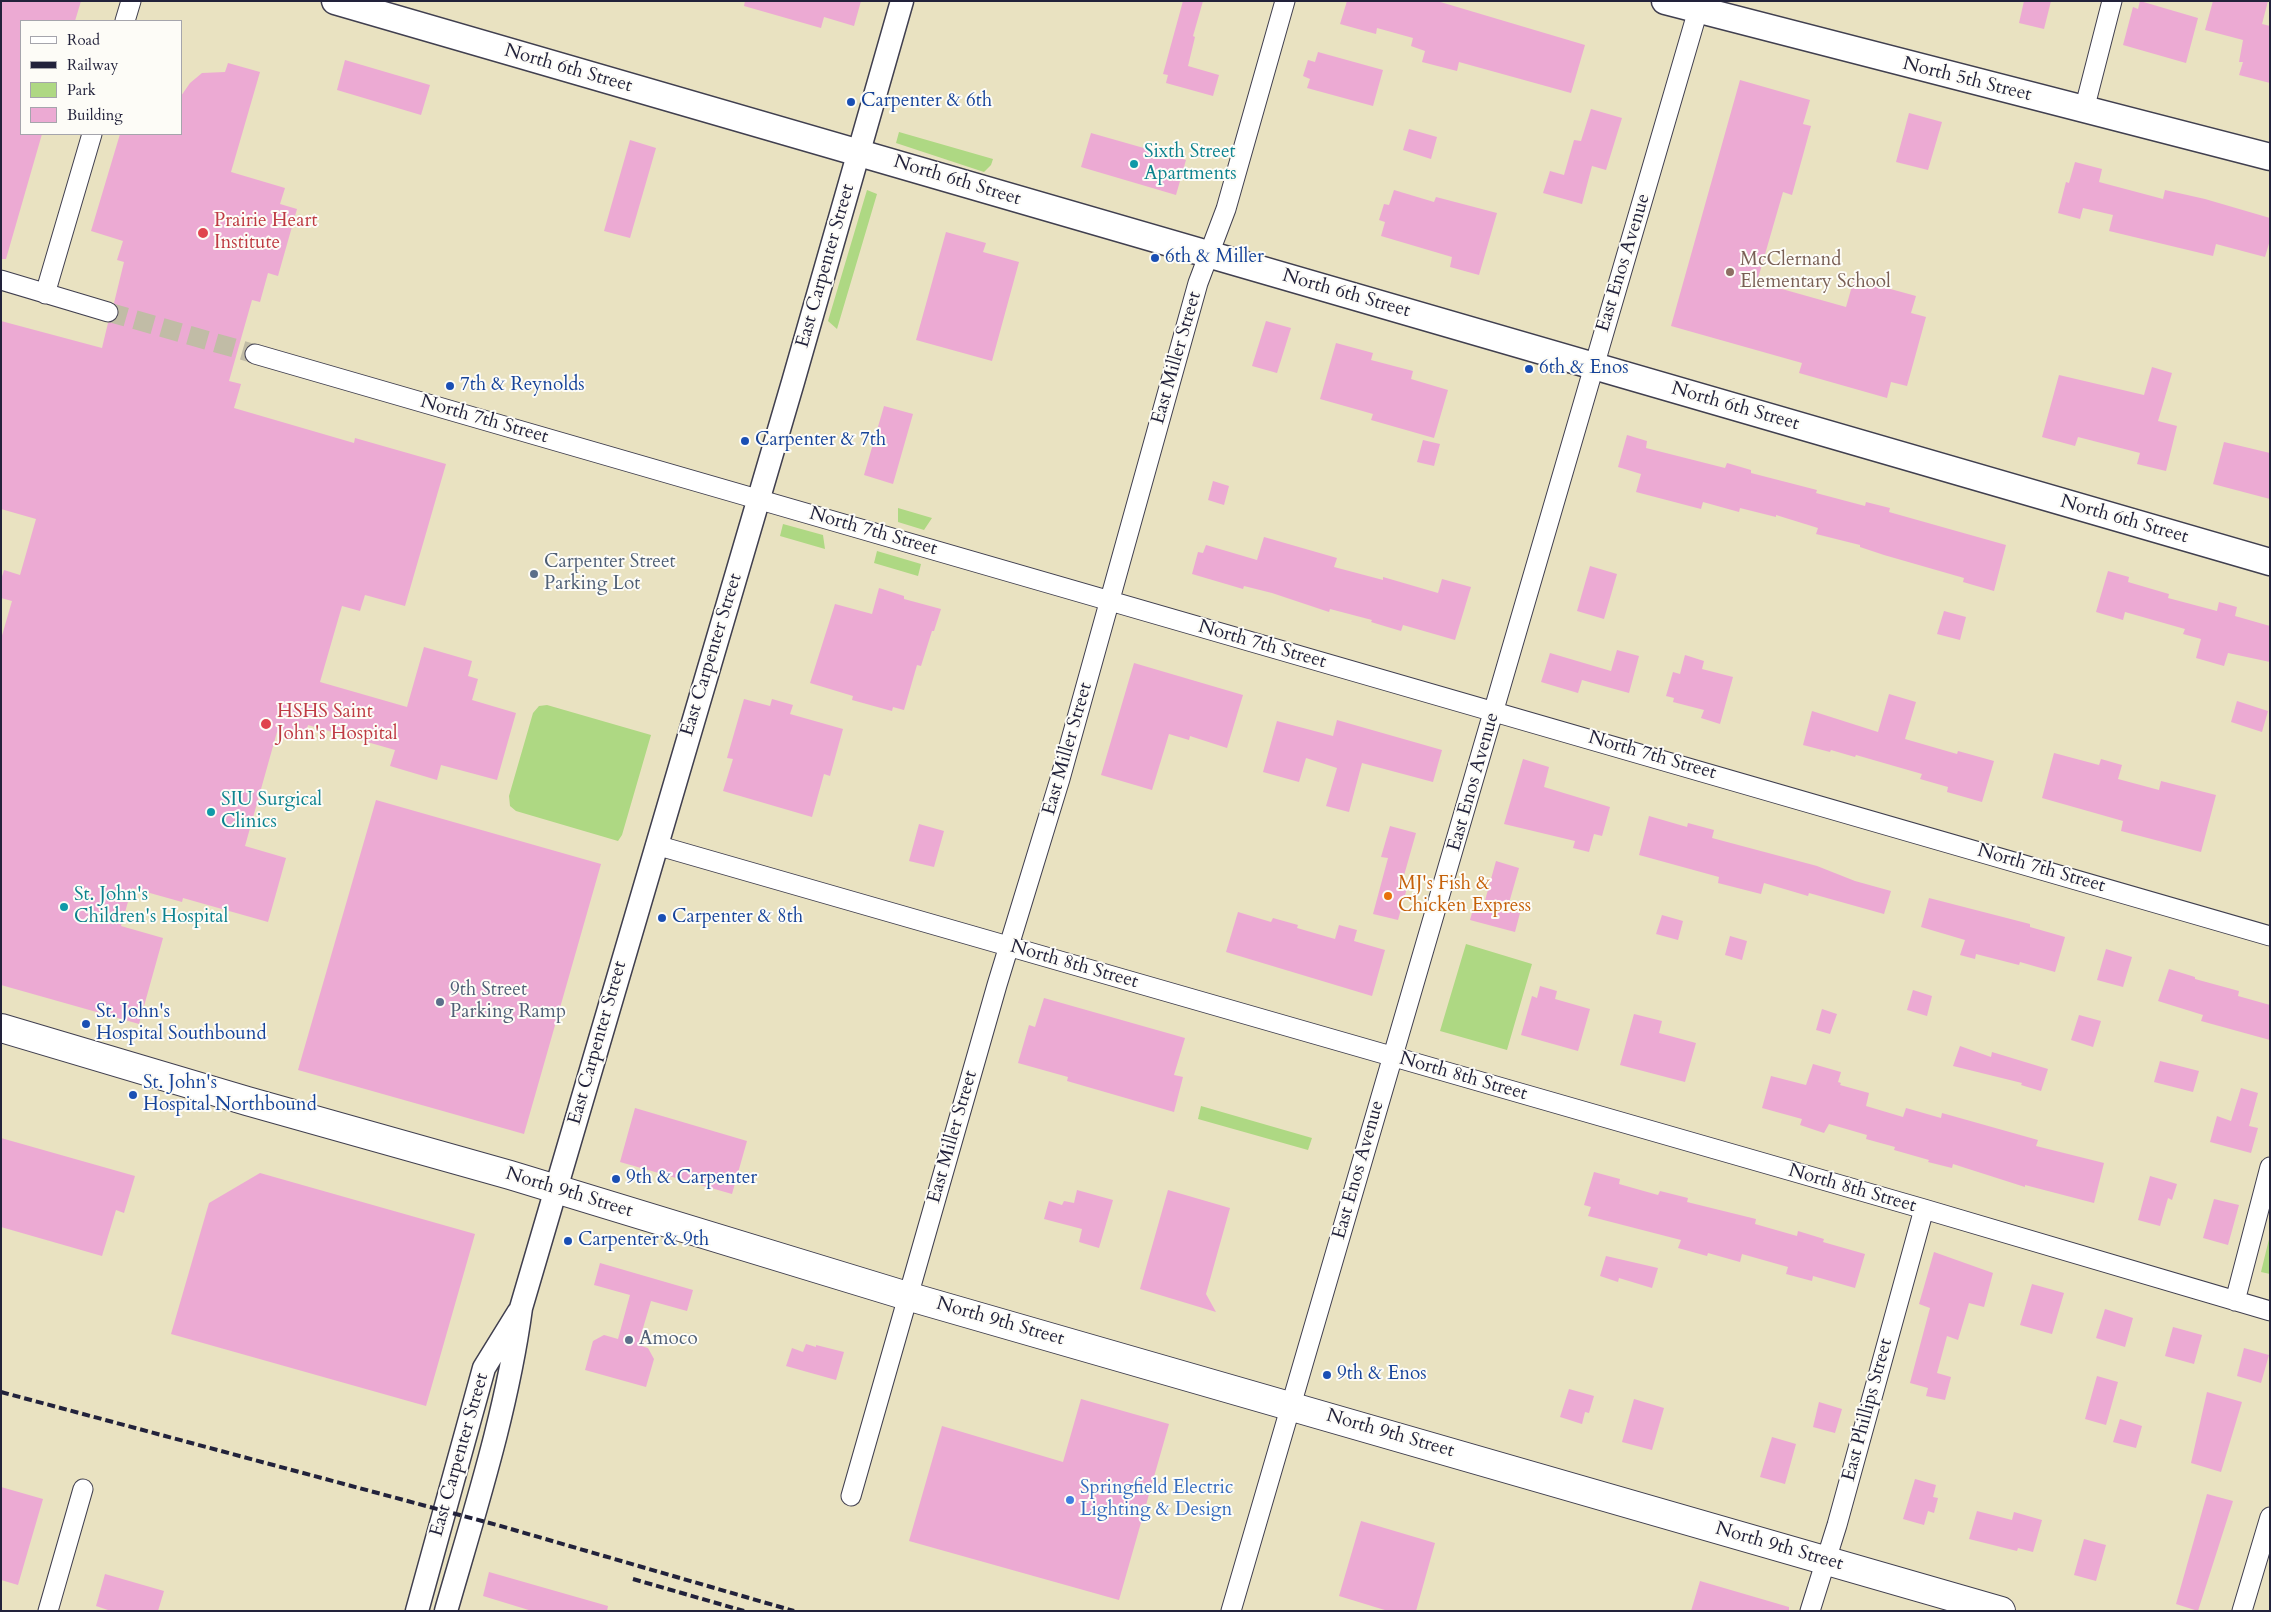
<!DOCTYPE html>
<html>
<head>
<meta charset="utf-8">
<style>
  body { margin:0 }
  #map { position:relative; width:2271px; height:1612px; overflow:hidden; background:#e9e2c1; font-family:Cardo,serif }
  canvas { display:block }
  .frame { position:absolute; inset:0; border:2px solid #22223b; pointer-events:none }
  .legend { position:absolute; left:20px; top:20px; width:162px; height:115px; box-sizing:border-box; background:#fdfcf7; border:1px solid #a5a5ac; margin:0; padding:6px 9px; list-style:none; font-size:15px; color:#22223b }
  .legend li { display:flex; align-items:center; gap:10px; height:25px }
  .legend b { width:25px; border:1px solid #a5a5ac }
</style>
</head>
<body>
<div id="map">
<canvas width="2271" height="1612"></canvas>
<div class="frame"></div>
<ul class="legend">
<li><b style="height:6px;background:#fff"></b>Road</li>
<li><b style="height:6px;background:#22223b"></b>Railway</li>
<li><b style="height:14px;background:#aed883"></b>Park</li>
<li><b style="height:14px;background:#ecaad3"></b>Building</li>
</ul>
</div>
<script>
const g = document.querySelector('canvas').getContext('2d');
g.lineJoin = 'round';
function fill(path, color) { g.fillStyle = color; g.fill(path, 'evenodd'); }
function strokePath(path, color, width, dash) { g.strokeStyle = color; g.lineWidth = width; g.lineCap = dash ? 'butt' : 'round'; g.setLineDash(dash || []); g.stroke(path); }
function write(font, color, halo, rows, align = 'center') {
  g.font = font + ' Cardo,serif'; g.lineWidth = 4; g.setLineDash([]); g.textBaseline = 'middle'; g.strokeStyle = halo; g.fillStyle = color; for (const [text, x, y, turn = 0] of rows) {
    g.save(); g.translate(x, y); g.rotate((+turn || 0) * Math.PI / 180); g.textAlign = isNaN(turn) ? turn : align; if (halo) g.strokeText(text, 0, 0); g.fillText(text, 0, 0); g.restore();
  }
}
const green = new Path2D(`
  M899,132L993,159L991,165L984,172L896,143Z
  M867,190L877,194L837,329L828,321Z
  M898,508L932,518L924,530L898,522Z
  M783,524L823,535L825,549L780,536Z
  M877,551L921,564L918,576L874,563Z
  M547,705L651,735L622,835L618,841L516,811L510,806L509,796L533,713L539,706Z
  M1466,944L1532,964L1507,1050L1440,1031Z
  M1201,1106L1312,1138L1308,1150L1198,1119Z
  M2270,1235V1274L2261,1272Z`);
const building = new Path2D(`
  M1,1H81L75,21H21V134H42L6,259H1Z
  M745,1H861L854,26L824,17L821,28L744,6Z
  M1183,1H1203L1193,36L1195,37L1188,66L1219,75L1213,96L1166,83L1168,75L1163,74Z
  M1347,1H1437L1585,45L1571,93L1459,62L1457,71L1422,62L1425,51L1411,46L1413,38L1377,28L1376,34L1340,24Z
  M2024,1H2051L2044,29L2019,23Z
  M2140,1L2198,18L2186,63L2123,45L2133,7L2138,9Z
  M2213,1H2268L2262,24L2270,26V83L2239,75L2243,62H2239L2243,40L2205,30Z
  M1318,52L1383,70L1373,106L1307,88L1310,79L1303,76L1308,60L1315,62Z
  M345,60L430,85L421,115L337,90Z
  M228,63L260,72L231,172L285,188L280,204L297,209L278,276L268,273L260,302L252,300L229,381L241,384L234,408L354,443L355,438L446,464L405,606L365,595L360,611L342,606L320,682L407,707L424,647L472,661L468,676L478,679L472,700L516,713L497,780L441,765L437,780L390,766L395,750L308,725L304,740L277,732L245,846L286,858L268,922L183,898L182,902L132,888L121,926L163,938L139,1024L1,985V639L12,601L1,598V580L4,570L20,575L36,519L1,509V321L102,348L108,323L115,320L119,315V309L114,303L124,262L117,260L123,241L91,231L120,134H181V96L190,83L202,73L225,72Z
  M1740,80L1810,100L1803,124L1811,126L1792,195L1783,192L1757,282L1846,307L1854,279L1916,296L1911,313L1926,317L1907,386L1891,382L1887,398L1799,373L1802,363L1671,326Z
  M1591,109L1622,118L1606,170L1592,166L1582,204L1543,193L1550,171L1564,175L1574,140L1581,141Z
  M1909,113L1942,122L1928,170L1896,162Z
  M1409,129L1437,137L1431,159L1403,150Z
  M1091,133L1186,160L1176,195L1081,167Z
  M630,140L656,148L630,238L604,231Z
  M2075,162L2102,169L2099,182L2163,199L2165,190L2205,199L2270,218V240L2265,257L2216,244L2213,256L2109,231L2113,215L2083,208L2080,219L2058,213L2066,182L2069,183Z
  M1394,190L1434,202L1436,197L1497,213L1479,275L1450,267L1452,257L1381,236L1385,222L1379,220L1384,204L1389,205Z
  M946,232L986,243L983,252L1019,262L992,361L916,340Z
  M1266,321L1291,328L1277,373L1252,366Z
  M1336,343L1373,353L1371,360L1413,371L1411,379L1448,390L1434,438L1371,420L1373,414L1320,399Z
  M2152,367L2172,373L2158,421L2177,426L2166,471L2137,464L2140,453L2078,437L2075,446L2042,437L2059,375L2144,395Z
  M884,406L913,414L893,484L864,475Z
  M1627,435L1647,441L1646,448L1725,468L1727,463L1751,470V473L1817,490L1816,493L1865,506L1866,502L1890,508L1889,512L2006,545L1994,591L1963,582L1964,578L1884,555L1860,547V545L1816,534L1818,528L1776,515V517L1740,508L1739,512L1703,502L1701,509L1636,492L1641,474L1618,467Z
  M1423,440L1440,444L1434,466L1417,462Z
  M2224,442L2270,453V499L2213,484Z
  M1213,481L1229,486L1224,505L1208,500Z
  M1264,537L1337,558L1334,567L1383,580V577L1438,593L1442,579L1471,587L1455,640L1403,625L1401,631L1371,622L1372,620L1330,609L1329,612L1272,593L1244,586L1243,589L1192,574L1198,552L1203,553L1206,545L1257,560Z
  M1590,566L1617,574L1604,619L1577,611Z
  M2108,571L2129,577L2128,582L2169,594L2168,598L2217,611L2219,602L2237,607L2235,616L2270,626V662L2228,653L2224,666L2196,658L2201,639L2183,634L2185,629L2125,612L2123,620L2096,612Z
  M879,588L904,596V599L941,609L934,631H932L921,666L917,665L904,710L893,707L892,711L852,700L853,696L810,683L835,604L872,614Z
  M1944,611L1966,617L1960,640L1937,634Z
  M1617,650L1639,656L1629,693L1582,680L1578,693L1541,682L1550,653L1611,671Z
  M1685,655L1704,661L1702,669L1733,677L1720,724L1701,718L1704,710L1673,702L1674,698L1666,696L1673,672L1680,674Z
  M1134,663L1243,695L1227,748L1190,736L1189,740L1169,734L1152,790L1101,775Z
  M1889,694L1916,702L1905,739L1957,754L1958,751L1994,761L1982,802L1947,792L1948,787L1920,779L1922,774L1856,755L1855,757L1831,750L1830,752L1803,745L1812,711L1878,732Z
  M744,699L770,706L772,699L793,705L790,714L843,729L830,776L824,774L812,817L723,791L733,759L727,758Z
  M2237,701L2268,711L2262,732L2231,722Z
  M1337,720L1442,750L1433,782L1362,763L1349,812L1326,806L1337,768L1306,758L1299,782L1263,772L1277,721L1333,736Z
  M2054,753L2099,765L2101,759L2122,765L2118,779L2159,790L2161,781L2216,795L2201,852L2121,831L2123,821L2042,798Z
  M1523,759L1549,767L1544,787L1610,807L1602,836L1594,834L1589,852L1573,848L1575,841L1504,824Z
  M376,800L601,864L524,1134L298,1070Z
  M1649,816L1687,827L1688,823L1714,830L1712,838L1817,866L1855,881L1891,891L1884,914L1809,893L1808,896L1764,883L1761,894L1718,883L1719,877L1639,855Z
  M919,824L944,831L934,867L909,861Z
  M1390,826L1416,833L1403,879L1409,881L1398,920L1373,914L1388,858L1381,857Z
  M1496,861L1519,868L1507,910L1520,913L1515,932L1470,920L1475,902L1484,904Z
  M1929,898L2030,924V927L2065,937L2055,972L2020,962L2019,965L1976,954L1975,959L1960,955L1965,940L1921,927Z
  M1238,912L1271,922L1273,918L1298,925L1297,928L1335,939L1339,925L1357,930L1354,941L1385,950L1372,996L1226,952Z
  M1662,915L1683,921L1678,940L1656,934Z
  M1730,936L1747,941L1742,960L1725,955Z
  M2106,949L2132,957L2123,987L2097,980Z
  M2169,969L2195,977V979L2239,991L2238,996L2270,1005V1040L2201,1021L2203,1015L2158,1001Z
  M1540,986L1557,991L1555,999L1590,1009L1578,1051L1521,1035L1532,996L1537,998Z
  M1913,990L1932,996L1927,1016L1907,1010Z
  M1044,998L1185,1038L1174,1075L1183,1077L1174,1112L1067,1081L1068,1077L1018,1063L1029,1025L1035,1027Z
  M1822,1009L1837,1014L1830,1034L1816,1030Z
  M1634,1014L1662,1021L1659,1033L1696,1043L1685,1082L1620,1065Z
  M2079,1015L2101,1021L2093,1047L2071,1040Z
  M1960,1046L1991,1057L1992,1052L2048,1069L2041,1091L2021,1085L2022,1083L1953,1066Z
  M2160,1061L2199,1071L2193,1092L2154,1082Z
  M1813,1064L1841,1072L1838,1082L1841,1083L1840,1085L1869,1093L1866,1106L1903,1117L1906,1108L1941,1118L1942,1113L2038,1140L2036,1146L2104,1163L2094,1203L2025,1185V1187L1953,1164L1952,1168L1928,1162L1929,1160L1894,1150L1895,1147L1866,1139L1867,1135L1829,1124L1824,1133L1800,1125L1802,1119L1762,1108L1771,1076L1806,1085Z
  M2241,1088L2258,1093L2249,1126L2258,1128L2251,1153L2210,1142L2217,1116L2231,1121Z
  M635,1108L747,1141L732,1194L620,1162Z
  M1,1138L135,1176L124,1213L116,1210L102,1256L1,1227Z
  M1594,1172L1620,1179L1619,1184L1658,1195L1660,1191L1688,1198L1687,1202L1756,1219L1755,1224L1797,1236L1798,1231L1824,1239L1823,1242L1865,1254L1855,1288L1813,1276L1812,1281L1786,1274L1788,1267L1742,1254L1740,1262L1708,1253L1707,1256L1678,1248L1681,1240L1588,1216L1591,1207L1584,1205Z
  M260,1173L475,1234L426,1406L171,1334L209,1203Z
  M2150,1176L2177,1184L2172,1200L2168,1198L2160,1226L2138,1220Z
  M1077,1190L1113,1200L1099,1248L1079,1242L1082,1229L1044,1219L1049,1201L1062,1205L1064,1201L1074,1203Z
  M1168,1190L1230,1208L1206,1294L1216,1312L1140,1289Z
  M2214,1199L2239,1205L2228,1245L2203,1238Z
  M1934,1252L1993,1273L1984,1307L1969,1303L1958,1340L1947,1336L1937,1373L1951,1377L1945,1400L1926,1396L1928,1388L1910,1383L1930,1308L1919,1304Z
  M1606,1256L1658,1268L1652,1288L1619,1278L1618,1282L1600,1276Z
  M600,1263L693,1290L687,1311L651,1301L638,1345L648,1348L654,1359L646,1387L585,1370L593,1341L604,1335L618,1339L630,1295L594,1285Z
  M2032,1284L2064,1293L2052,1334L2020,1325Z
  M2105,1309L2133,1318L2125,1347L2096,1338Z
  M2173,1327L2202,1335L2194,1364L2165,1356Z
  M806,1344L816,1347V1345L844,1352L836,1380L786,1366L792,1348L803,1352Z
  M2244,1348L2269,1355L2261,1383L2237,1376Z
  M2097,1376L2118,1382L2106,1425L2085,1419Z
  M1569,1389L1594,1396L1589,1413L1585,1412L1582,1424L1560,1417Z
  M2207,1392L2242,1402L2221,1472L2191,1463Z
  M1081,1399L1169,1424L1119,1600L909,1541L942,1426L1063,1462Z
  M1634,1399L1664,1408L1652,1450L1622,1442Z
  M1819,1402L1842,1409L1835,1433L1813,1427Z
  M2120,1419L2142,1426L2136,1448L2113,1442Z
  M1772,1437L1796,1444L1785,1484L1760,1477Z
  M1915,1479L1936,1485L1933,1497L1938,1498L1934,1513L1928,1511L1924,1525L1903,1519Z
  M1,1487L43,1499L18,1585L1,1580Z
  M2207,1494L2233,1501L2198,1611L2176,1604Z
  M1977,1511L2012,1520L2014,1512L2042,1520L2033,1552L2018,1548L2017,1551L1969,1539Z
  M1361,1521L1435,1543L1416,1611H1388L1339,1596Z
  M2084,1539L2106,1545L2096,1581L2074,1575Z
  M489,1572L608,1606L607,1611H532L483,1596Z
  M105,1574L164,1591L158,1611H111L96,1606Z
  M1700,1581L1789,1607V1611H1691Z`);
const minorTunnel = new Path2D(`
  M108,312L255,354`);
const minor = new Path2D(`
  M125,21L131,1
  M2084,110L2112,1
  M1,280L108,312
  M45,294L92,134
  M255,354L2270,936
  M656,845L1924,1209L2270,1311
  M2235,1301L2270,1167
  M851,1496L997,985L1060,779L1198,283L1226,209L1285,1
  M48,1611L83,1489
  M1231,1611L1698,10
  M1810,1611L1837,1525L1924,1209
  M2242,1611L2270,1517`);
const tertiary = new Path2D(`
  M417,1611L484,1368L518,1313
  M446,1611C475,1510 507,1411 521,1308L793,382L902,1`);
const secondary = new Path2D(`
  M335,1L2270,562
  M1665,1L2270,157`);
const primary = new Path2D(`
  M1,1028L247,1101L510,1175L907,1296L2001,1611`);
const rail = new Path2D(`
  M1,1392L497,1525L794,1611
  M633,1579L744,1611`);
const markers = [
  [851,102,5,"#1a4fb4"],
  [1134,164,5,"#0f9aa8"],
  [203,233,6,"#e0444e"],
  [1155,258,5,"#1a4fb4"],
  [1730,272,5,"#8d6e63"],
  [1529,369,5,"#1a4fb4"],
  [450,386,5,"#1a4fb4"],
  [745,441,5,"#1a4fb4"],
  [534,574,5,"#5c6f8a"],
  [266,724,6,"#e0444e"],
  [211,812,5,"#0f9aa8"],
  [1388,896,5,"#e8710a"],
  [64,907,5,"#0f9aa8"],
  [662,918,5,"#1a4fb4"],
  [440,1002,5,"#5c6f8a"],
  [86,1024,5,"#1a4fb4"],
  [133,1095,5,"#1a4fb4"],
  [616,1179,5,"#1a4fb4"],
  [568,1241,5,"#1a4fb4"],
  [629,1340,5,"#5c6f8a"],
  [1327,1375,5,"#1a4fb4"],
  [1070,1500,5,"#3f7fe0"]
];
const streetNames = [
  ["North 6th Street",568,69,16],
  ["North 5th Street",1967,80,14],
  ["North 6th Street",957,181,17],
  ["East Enos Avenue",1624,263,-73],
  ["East Carpenter Street",826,266,-74],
  ["North 6th Street",1346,294,16],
  ["East Miller Street",1177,358,-74],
  ["North 6th Street",1735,407,16],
  ["North 7th Street",484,420,16],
  ["North 6th Street",2124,520,16],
  ["North 7th Street",873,532,16],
  ["North 7th Street",1262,645,16],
  ["East Carpenter Street",712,655,-73],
  ["East Miller Street",1068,749,-74],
  ["North 7th Street",1652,756,16],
  ["East Enos Avenue",1474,782,-74],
  ["North 7th Street",2041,869,16],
  ["North 8th Street",1074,965,16],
  ["East Carpenter Street",598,1043,-74],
  ["North 8th Street",1463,1077,16],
  ["East Miller Street",953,1137,-74],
  ["East Enos Avenue",1359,1170,-74],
  ["North 8th Street",1852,1189,16],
  ["North 9th Street",569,1193,17],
  ["North 9th Street",1000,1322,16],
  ["East Phillips Street",1868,1410,-75],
  ["North 9th Street",1390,1434,16],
  ["East Carpenter Street",460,1455,-74],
  ["North 9th Street",1779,1547,16]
];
const transitNames = [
  ["Carpenter & 6th",861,102],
  ["6th & Miller",1165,258],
  ["6th & Enos",1539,369],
  ["7th & Reynolds",460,386],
  ["Carpenter & 7th",755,441],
  ["Carpenter & 8th",672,918],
  ["St. John's",96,1013],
  ["Hospital Southbound",96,1035],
  ["St. John's",143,1084],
  ["Hospital Northbound",143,1106],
  ["9th & Carpenter",626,1179],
  ["Carpenter & 9th",578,1241],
  ["9th & Enos",1337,1375]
];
const cultureNames = [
  ["Sixth Street",1144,153],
  ["Apartments",1144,175],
  ["SIU Surgical",221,801],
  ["Clinics",221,823],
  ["St. John's",74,896],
  ["Children's Hospital",74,918]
];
const healthNames = [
  ["Prairie Heart",214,222],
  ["Institute",214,244],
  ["HSHS Saint",277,713],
  ["John's Hospital",277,735]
];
const educationNames = [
  ["McClernand",1740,261],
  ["Elementary School",1740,283]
];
const serviceNames = [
  ["Carpenter Street",544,563],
  ["Parking Lot",544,585],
  ["9th Street",450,991],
  ["Parking Ramp",450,1013],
  ["Amoco",639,1340]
];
const foodNames = [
  ["MJ's Fish &",1398,885],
  ["Chicken Express",1398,907]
];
const shopNames = [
  ["Springfield Electric",1080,1489],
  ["Lighting & Design",1080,1511]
];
fill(green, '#aed883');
fill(building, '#ecaad3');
strokePath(minorTunnel, '#c1bca6', 19, [19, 9]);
strokePath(minor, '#403f4f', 21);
strokePath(tertiary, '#403f4f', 25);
strokePath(secondary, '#403f4f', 29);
strokePath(primary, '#403f4f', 30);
strokePath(minor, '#fff', 19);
strokePath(tertiary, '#fff', 22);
strokePath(secondary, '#fff', 26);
strokePath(primary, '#fff', 28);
strokePath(rail, '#22223b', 4, [8, 4]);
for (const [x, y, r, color] of markers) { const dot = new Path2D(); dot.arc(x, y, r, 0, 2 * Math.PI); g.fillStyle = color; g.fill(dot); strokePath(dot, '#fdfcf7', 2); }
write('19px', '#22223b', '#fdfcf7', streetNames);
write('19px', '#164399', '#fdfcf7', transitNames, 'left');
write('19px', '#0d838f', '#fdfcf7', cultureNames, 'left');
write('19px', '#be3a42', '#fdfcf7', healthNames, 'left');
write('19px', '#785e54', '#fdfcf7', educationNames, 'left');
write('19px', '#4e5e75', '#fdfcf7', serviceNames, 'left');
write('19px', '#c56008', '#fdfcf7', foodNames, 'left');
write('19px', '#366cbe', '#fdfcf7', shopNames, 'left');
</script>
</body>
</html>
